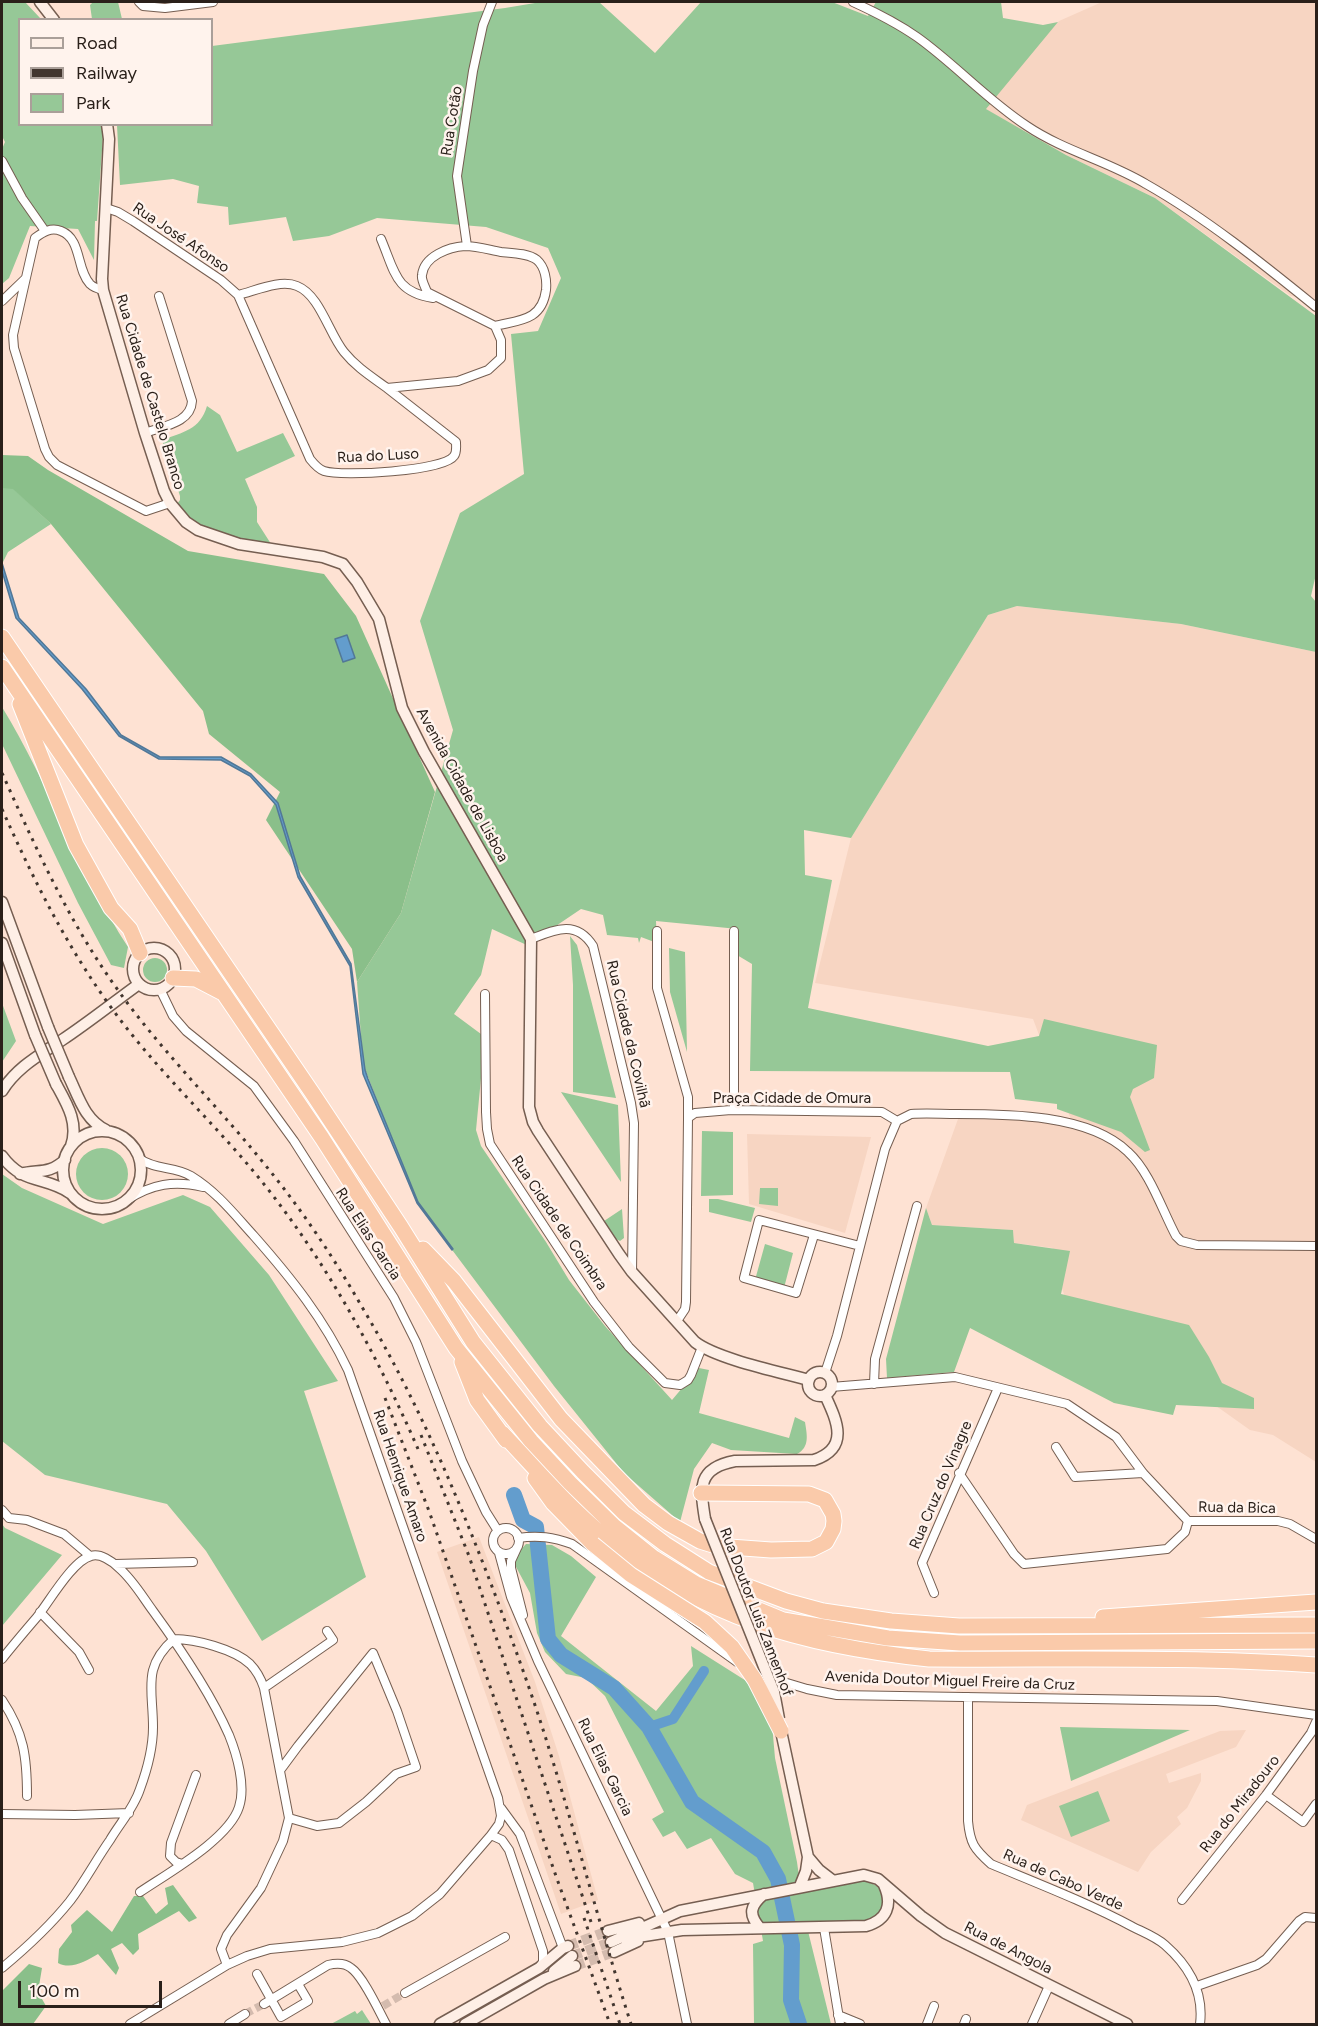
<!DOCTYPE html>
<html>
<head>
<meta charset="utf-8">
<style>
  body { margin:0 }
  #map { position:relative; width:1318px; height:2026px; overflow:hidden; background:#fee2d3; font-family:Figtree,sans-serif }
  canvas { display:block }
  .frame { position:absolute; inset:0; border:3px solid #2a201a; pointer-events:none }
  .legend { position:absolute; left:18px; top:18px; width:195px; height:108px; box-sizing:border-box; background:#fff3ed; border:2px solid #aa9f99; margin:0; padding:8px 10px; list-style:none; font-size:18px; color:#2a201a }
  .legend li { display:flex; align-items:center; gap:12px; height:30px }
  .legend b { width:30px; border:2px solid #aa9f99 }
  .scale { position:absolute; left:18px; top:1981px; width:144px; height:27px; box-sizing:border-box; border:3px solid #2a201a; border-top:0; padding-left:8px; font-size:18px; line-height:21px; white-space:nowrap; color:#2a201a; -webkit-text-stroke:4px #fff3ed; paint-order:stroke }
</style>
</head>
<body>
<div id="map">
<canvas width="1318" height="2026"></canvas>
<div class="frame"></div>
<ul class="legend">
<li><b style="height:8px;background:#feefe6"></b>Road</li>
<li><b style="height:8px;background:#42362f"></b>Railway</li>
<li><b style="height:16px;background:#96c897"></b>Park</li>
</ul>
<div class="scale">100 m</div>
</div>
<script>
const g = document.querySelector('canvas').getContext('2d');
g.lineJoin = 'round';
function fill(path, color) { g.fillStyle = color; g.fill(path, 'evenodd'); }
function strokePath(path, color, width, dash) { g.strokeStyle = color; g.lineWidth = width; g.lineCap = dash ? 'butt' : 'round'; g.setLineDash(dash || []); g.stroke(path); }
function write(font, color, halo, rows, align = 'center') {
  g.font = font + ' Figtree,sans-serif'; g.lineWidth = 5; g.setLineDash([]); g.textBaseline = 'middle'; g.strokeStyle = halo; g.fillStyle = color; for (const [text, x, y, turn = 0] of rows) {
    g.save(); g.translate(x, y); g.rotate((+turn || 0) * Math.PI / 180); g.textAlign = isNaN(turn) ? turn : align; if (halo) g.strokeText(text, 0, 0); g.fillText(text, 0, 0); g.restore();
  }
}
const built = new Path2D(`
  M1102,2H1316V299L1291,296L1155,198L1066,155L985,109L1006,77L1059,21Z
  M1017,606L1181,624L1316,652V1462L1273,1435L1250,1430L1157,1364L1076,1327L1049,1253L1053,1248L1014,1243L1013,1230L932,1225L926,1208L958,1119H1024L1053,1123L1075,1130L1033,1019L815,983L851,838L988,615Z
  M747,1134L871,1137L845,1233L749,1204Z
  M479,1537L535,1682L559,1756L598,1900L561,1914L437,1552Z
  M1246,1730L1236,1747L1166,1774L1169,1783L1201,1773V1781L1187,1808L1177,1817L1181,1824L1151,1852L1138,1872L1021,1820L1027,1805L1220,1731Z`);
const green = new Path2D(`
  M2,2H25L41,19L20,20V124L102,125L103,136L97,221H95L94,260L78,229L30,226L9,278L2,284V149L5,142L2,136Z
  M93,2H118L122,19H92L90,5Z
  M541,2H599L655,53L701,2H832L868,16L876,2H1001L1003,18L1043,25L1058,22L986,109L1066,155L1155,198L1316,316V574L1311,596L1316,602V652L1181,624L1017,606L988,615L851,838L804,830L805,875L832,880L808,1008L988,1046L1039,1036L1044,1019L1157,1045L1154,1078L1133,1089L1130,1097L1150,1150L1145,1152L1121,1132L1057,1109V1104L1015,1099L1010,1072L750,1071L752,964L737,955L738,929L656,921L657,943L641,937L639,943L638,938L607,935L603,915L581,909L544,934L531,947L492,929L481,975L454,1014L485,1037L476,1130L481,1146L546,1242L569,1280L605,1326L672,1400L699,1368L709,1370L699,1413L789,1438L795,1417L805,1422C807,1435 810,1447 797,1454L731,1450L712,1443L694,1469L680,1522L624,1473L554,1386L417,1203L363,1064L357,982L401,913L453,730L420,621L460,513L524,474L511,334L538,331L561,278L548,248L486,227L377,218L329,236L293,241L286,217L229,225L228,207L197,203L199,186L173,179L120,185L117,125L212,124V46L505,8Z
  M207,406L220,415L237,452L283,433L295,456L245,479L257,507V522L273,547C256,545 215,536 200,527C191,521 184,512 177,504L180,500V496L162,440C183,432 200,430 207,406Z
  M2,488H13L51,524L8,552L2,564Z
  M2,707C49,784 79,871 128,947L124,968L111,965L78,903L2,744Z
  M570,936L577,945L616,1098L573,1092V985Z
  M669,948L685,952L687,1052L670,992Z
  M143 970a12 12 0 1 1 24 0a12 12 0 1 1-24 0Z
  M2,1003L16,1041L2,1062Z
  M561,1092L618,1105L621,1182Z
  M702,1131L733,1132V1195L701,1196Z
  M76 1174a26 26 0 1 1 52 0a26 26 0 1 1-52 0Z
  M2,1174L22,1188L103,1224L183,1195L210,1207L269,1275L338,1381L304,1391L366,1577L262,1641L206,1551L167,1504L45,1475L2,1441Z
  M760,1188H778V1206L759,1204Z
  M709,1199H718L755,1208L751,1222L709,1212Z
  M926,1208L932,1225L1013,1230L1014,1243L1070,1251L1061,1294L1189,1325L1209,1357L1222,1383L1254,1398V1409L1176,1405L1173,1415L1114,1403L970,1328L954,1372L887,1378L886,1359Z
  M622,1209L624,1238L620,1241L616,1239L604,1221Z
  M765,1244L793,1253L784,1288L755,1280Z
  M2,1524L5,1528L62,1555L2,1626Z
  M526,1544L552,1545L571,1556L596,1577L561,1636L656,1711L693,1666L691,1646L759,1689L772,1724L775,1758L797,1862L801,1891C821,1888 879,1867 883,1898C884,1905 880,1915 875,1919C866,1924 820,1921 806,1923L831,2024H754L753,1944L763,1941L753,1883L735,1874L711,1838L687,1849L675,1831L663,1837L652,1819L664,1812L605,1696L586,1678L566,1674L545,1652L537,1633L530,1593L515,1565L517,1554Z
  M1060,1727L1190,1730L1071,1781Z
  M1098,1791L1110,1821L1071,1837L1059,1806Z
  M362,2010L371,2024H331L355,2011L357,2014Z`);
const forest = new Path2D(`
  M2,455L28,456L48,470L188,551L324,574L356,616L435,792L401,913L357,982L352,949L266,820L280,792L209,734L203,711L51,524L13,489L2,488Z
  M173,1885L197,1918L189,1922L179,1911L138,1934L139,1949L133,1955L122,1943L111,1949L119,1968L116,1975L98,1954C86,1961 71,1970 58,1963L59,1949L72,1932L71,1925L87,1910L112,1932L134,1896H143L156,1914L168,1904L165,1888Z
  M29,1964L42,1968L38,1992L46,2006L33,2024H2V1991Z`);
const water = new Path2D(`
  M2,563L19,618L86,689L121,735L160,757H221L251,774L278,803L300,876L351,964L365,1070L368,1079L418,1202L453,1249L452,1250L417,1203L363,1074L350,966L298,877L276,805L250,776L221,760L159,759L119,736L82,689L16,618L2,571Z
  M347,635L355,658L343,662L335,639Z`);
const canal = new Path2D(`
  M649,1727L673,1719L704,1671`);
const river = new Path2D(`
  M514,1495L523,1520L536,1527L548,1639L561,1655L614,1688L649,1727L692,1802L763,1852L778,1879L792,1945L791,2000L799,2024`);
const streetTunnel = new Path2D(`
  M383,2006L405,1993
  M245,2014L264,2004`);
const secondaryTunnel = new Path2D(`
  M568,1946L608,1931
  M572,1956L611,1942
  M575,1966L614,1952`);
const street = new Path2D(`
  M139,2L143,6L165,8L213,2
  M853,2C875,12 897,23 917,37C955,64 987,100 1027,126C1064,151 1108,161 1146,184C1206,218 1263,264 1316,307
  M2,161L22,198L45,231
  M106,208L118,212L133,221L221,280L238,295L310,459C314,464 318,469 324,471C342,477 444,471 454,456C457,452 456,447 456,442L387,388
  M381,239C395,272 395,292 433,298
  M467,246L457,176L473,71L483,25L492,2
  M103,290C99,289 93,287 90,284C76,269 82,239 61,231C51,227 43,232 35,238L13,335L14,348L45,449L49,457L57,465L146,511L170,503
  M238,295C255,291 280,279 297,286C320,295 329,334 344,352C356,367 372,377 387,388L458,381L488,370L501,358V340L495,326L427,292C425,286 421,280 422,275C424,256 449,247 465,246C477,246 490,250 501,252C512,253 528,253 537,260C545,267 547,280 546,290C542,321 519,320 495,326
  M2,301L25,279
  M145,433C163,426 191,423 192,401L159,296
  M657,931V988L688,1097V1118
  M531,939C554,930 576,919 593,946L631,1103L634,1123L632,1272
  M160,989L173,1016L186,1031L254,1086L294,1141L394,1298L416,1342L462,1461L486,1512L498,1531
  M485,994L486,1112L487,1129L490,1144L594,1302L629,1347L665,1383L680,1385L688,1380L691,1375L702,1347
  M734,1110V931
  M127,1200C152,1184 174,1180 203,1187
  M814,1235L796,1293L744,1278L759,1220L860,1246
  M677,1321L685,1309L686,1302L688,1118L695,1113L731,1110L882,1112L897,1121
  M825,1373L837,1336L885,1149L897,1121L911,1114C926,1113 941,1114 957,1114C1008,1114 1089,1114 1128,1152C1150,1172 1162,1210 1176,1236L1181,1241L1197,1245L1316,1246
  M874,1384L875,1359L917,1206
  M831,1387L955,1377L1067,1404L1116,1437L1143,1473L1188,1521
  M1056,1447L1075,1477L1143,1473
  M959,1473L1014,1554L1024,1564L1167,1549L1185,1532L1188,1521
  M2,1510L9,1518L27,1520L64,1534L90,1556
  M1188,1521H1278L1290,1524L1316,1539
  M493 1541a13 13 0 1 1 26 0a13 13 0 1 1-26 0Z
  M518,1538C538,1535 553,1537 572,1544L737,1662
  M517,1548L511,1561V1568L523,1615
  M499,1553L511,1597L538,1661L668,1932L687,2024
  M115,1564L193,1562
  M934,1593L922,1563L998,1388
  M40,1612L79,1652L89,1670
  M2,1659C13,1645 25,1631 37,1617C49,1602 73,1560 91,1556C100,1553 112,1561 119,1568C133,1580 142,1596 153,1611C180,1648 210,1692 229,1735C237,1755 246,1786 239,1807C229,1839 168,1873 140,1892
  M767,1677L807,1689L837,1695L1217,1701L1316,1715
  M264,1688L333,1640L327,1631
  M968,1697V1821C970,1843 974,1849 991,1864C1039,1884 1088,1903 1133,1927C1143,1932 1156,1937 1165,1945C1189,1966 1204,1992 1200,2024
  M2,1700C24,1733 27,1757 27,1796
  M281,1769L298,1746L373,1653L397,1711L416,1767L396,1774L366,1802L339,1823L317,1826L289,1818
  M1266,1795L1303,1822L1316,1804
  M501,1808L520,1834L563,1948
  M2,1814L75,1815L129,1813
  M491,1835L502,1840L509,1850L543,1951V1962L541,1965
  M182,1864L176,1862L170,1856L171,1843L196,1775
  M1182,1900L1266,1795L1311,1733L1316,1722
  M824,1928L840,2024
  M2,1968C26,1948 50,1926 70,1901C85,1881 96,1860 110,1840C120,1823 134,1808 140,1789C147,1770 153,1747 153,1727C153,1689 142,1667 174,1639C195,1639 234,1649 250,1664C257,1671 261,1679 264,1688L289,1818L283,1841L261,1888L227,1935L221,1949L227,1965
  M257,1974L281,2017L308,2001L298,1984
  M1197,1986L1257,1965L1266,1959L1299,1921L1305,1917L1316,1918
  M405,1993L505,1937
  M264,2004L328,1965C336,1963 345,1963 351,1968C363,1976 379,2011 386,2024
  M838,2015L860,2024
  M130,2024L227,1965L247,1956L270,1949L342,1942L378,1933L412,1916L440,1894L491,1835L499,1824L501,1816L498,1798L348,1370C324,1319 291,1278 254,1236C234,1214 217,1192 191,1176C175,1166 155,1170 140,1159
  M229,2024L245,2014
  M927,2024L934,2006
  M964,2024L966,2019
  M1032,2024L1049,1986`);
const secondary = new Path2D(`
  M40,2L54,20
  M107,124L109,139L102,279L103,290L145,433L164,491L170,503L186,522L198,530L239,544L323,557L343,564L357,582L379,619L402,708L424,752L531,939L529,1107L533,1122L538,1131L619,1254L632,1272L695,1342C717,1359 780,1372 809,1380
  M2,902L48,1027
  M2,943L35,1035
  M133 969a21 21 0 1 1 42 0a21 21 0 1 1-42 0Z
  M69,1077C79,1098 85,1120 106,1130
  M56,1084C67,1104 79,1123 71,1146
  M2,1091C17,1067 40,1055 62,1040C89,1022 114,1002 139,984
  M63 1170a39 39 0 1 1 78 0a39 39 0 1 1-78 0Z
  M2,1156C23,1185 45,1176 70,1193
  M20,1174C39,1169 48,1175 65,1160
  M808 1384a12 12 0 1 1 24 0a12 12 0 1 1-24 0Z
  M705,1519C700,1488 697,1468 735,1461L814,1460C850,1448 837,1421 825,1395
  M781,1731L808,1857L806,1871L800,1886
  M808,1857L819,1870L832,1880
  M760,1928C748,1914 750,1906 764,1894
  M608,1931L639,1923
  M625,1939L682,1930L866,1926C887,1920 893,1905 884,1885
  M611,1942L680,1911L864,1875L878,1879L921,1916L945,1933L1127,2024
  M614,1952L638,1941
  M554,1971L572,1956
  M440,2024L539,1968L563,1948L568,1946
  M465,2024L544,1979L575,1966`);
const highway = new Path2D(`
  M2,637L313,1094L401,1227L473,1342L540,1426L583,1472L624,1513L665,1544L709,1572L786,1601L823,1611L891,1621L959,1626L1316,1625
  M2,667L322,1138L456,1348L531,1441L570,1483L614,1526L654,1558L696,1584L783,1620L888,1638L960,1643L1316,1641
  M20,704L76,845L111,908L130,929L140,953
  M173,978L196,979L221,992
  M423,1249L454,1281L561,1419L644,1505L668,1523L700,1541L716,1546L771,1550L812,1549L826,1542L833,1529L834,1521L833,1514L825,1500L809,1494L701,1493
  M462,1362L477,1400L506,1440
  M502,1433C535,1468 568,1507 605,1537C702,1619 806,1646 929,1659C1058,1660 1188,1656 1316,1665
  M535,1478L553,1503L593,1544
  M1103,1617L1316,1602`);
const rail = new Path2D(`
  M2,773C35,846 68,920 115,986C160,1050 217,1105 266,1166C302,1210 334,1258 362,1307C417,1399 458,1497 496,1597C515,1648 534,1699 550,1752C578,1842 602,1934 631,2024
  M2,809C38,890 77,967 133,1036C179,1093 233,1142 277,1201C334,1276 380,1362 418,1449
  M385,1398L429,1511L557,1879L610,2024
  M421,1435L469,1556L592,1925
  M584,1918L620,2024`);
const secondaryBridge = new Path2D(`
  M48,1027L69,1077
  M35,1035L56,1084
  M705,1519L774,1692L779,1719`);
const highwayBridge = new Path2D(`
  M593,1544L631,1575L705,1622L732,1647L755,1680L781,1731`);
const streetNames = [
  ["Rua Cotão",452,121,-81],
  ["Rua José Afonso",181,238,34],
  ["Rua Cidade de Castelo Branco",150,392,73],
  ["Rua do Luso",378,456,-3],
  ["Avenida Cidade de Lisboa",462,785,61],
  ["Rua Cidade da Covilhã",628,1034,77],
  ["Praça Cidade de Omura",792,1099],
  ["Rua Cidade de Coimbra",559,1223,56],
  ["Rua Elias Garcia",368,1234,57],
  ["Rua Henrique Amaro",400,1476,71],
  ["Rua Cruz do Vinagre",941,1485,-67],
  ["Rua da Bica",1237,1508,1],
  ["Rua Doutor Luis Zamenhof",756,1612,69],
  ["Avenida Doutor Miguel Freire da Cruz",950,1681,2],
  ["Rua Elias Garcia",605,1767,64],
  ["Rua do Miradouro",1240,1804,-52],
  ["Rua de Cabo Verde",1063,1880,24],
  ["Rua de Angola",1008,1948,27]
];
fill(built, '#f7d5c2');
fill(green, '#96c897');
fill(forest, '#8abf8a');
fill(water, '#639dcd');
strokePath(water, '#527897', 1.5);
strokePath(canal, '#639dcd', 10);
strokePath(river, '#639dcd', 16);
strokePath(streetTunnel, '#d4bbae', 8, [8, 4]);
strokePath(secondaryTunnel, '#d4bbae', 10, [10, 5]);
strokePath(street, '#755e51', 10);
strokePath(secondary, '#755e51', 13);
strokePath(highway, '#fff', 17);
strokePath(street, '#fff', 8);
strokePath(secondary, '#feefe6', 10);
strokePath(highway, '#facaaa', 15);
strokePath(rail, '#42362f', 3, [3, 6]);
strokePath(secondaryBridge, '#755e51', 13, []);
strokePath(highwayBridge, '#fff', 17, []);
strokePath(secondaryBridge, '#feefe6', 10);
strokePath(highwayBridge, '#facaaa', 15);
write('15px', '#2a201a', '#fff3ed', streetNames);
</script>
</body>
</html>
